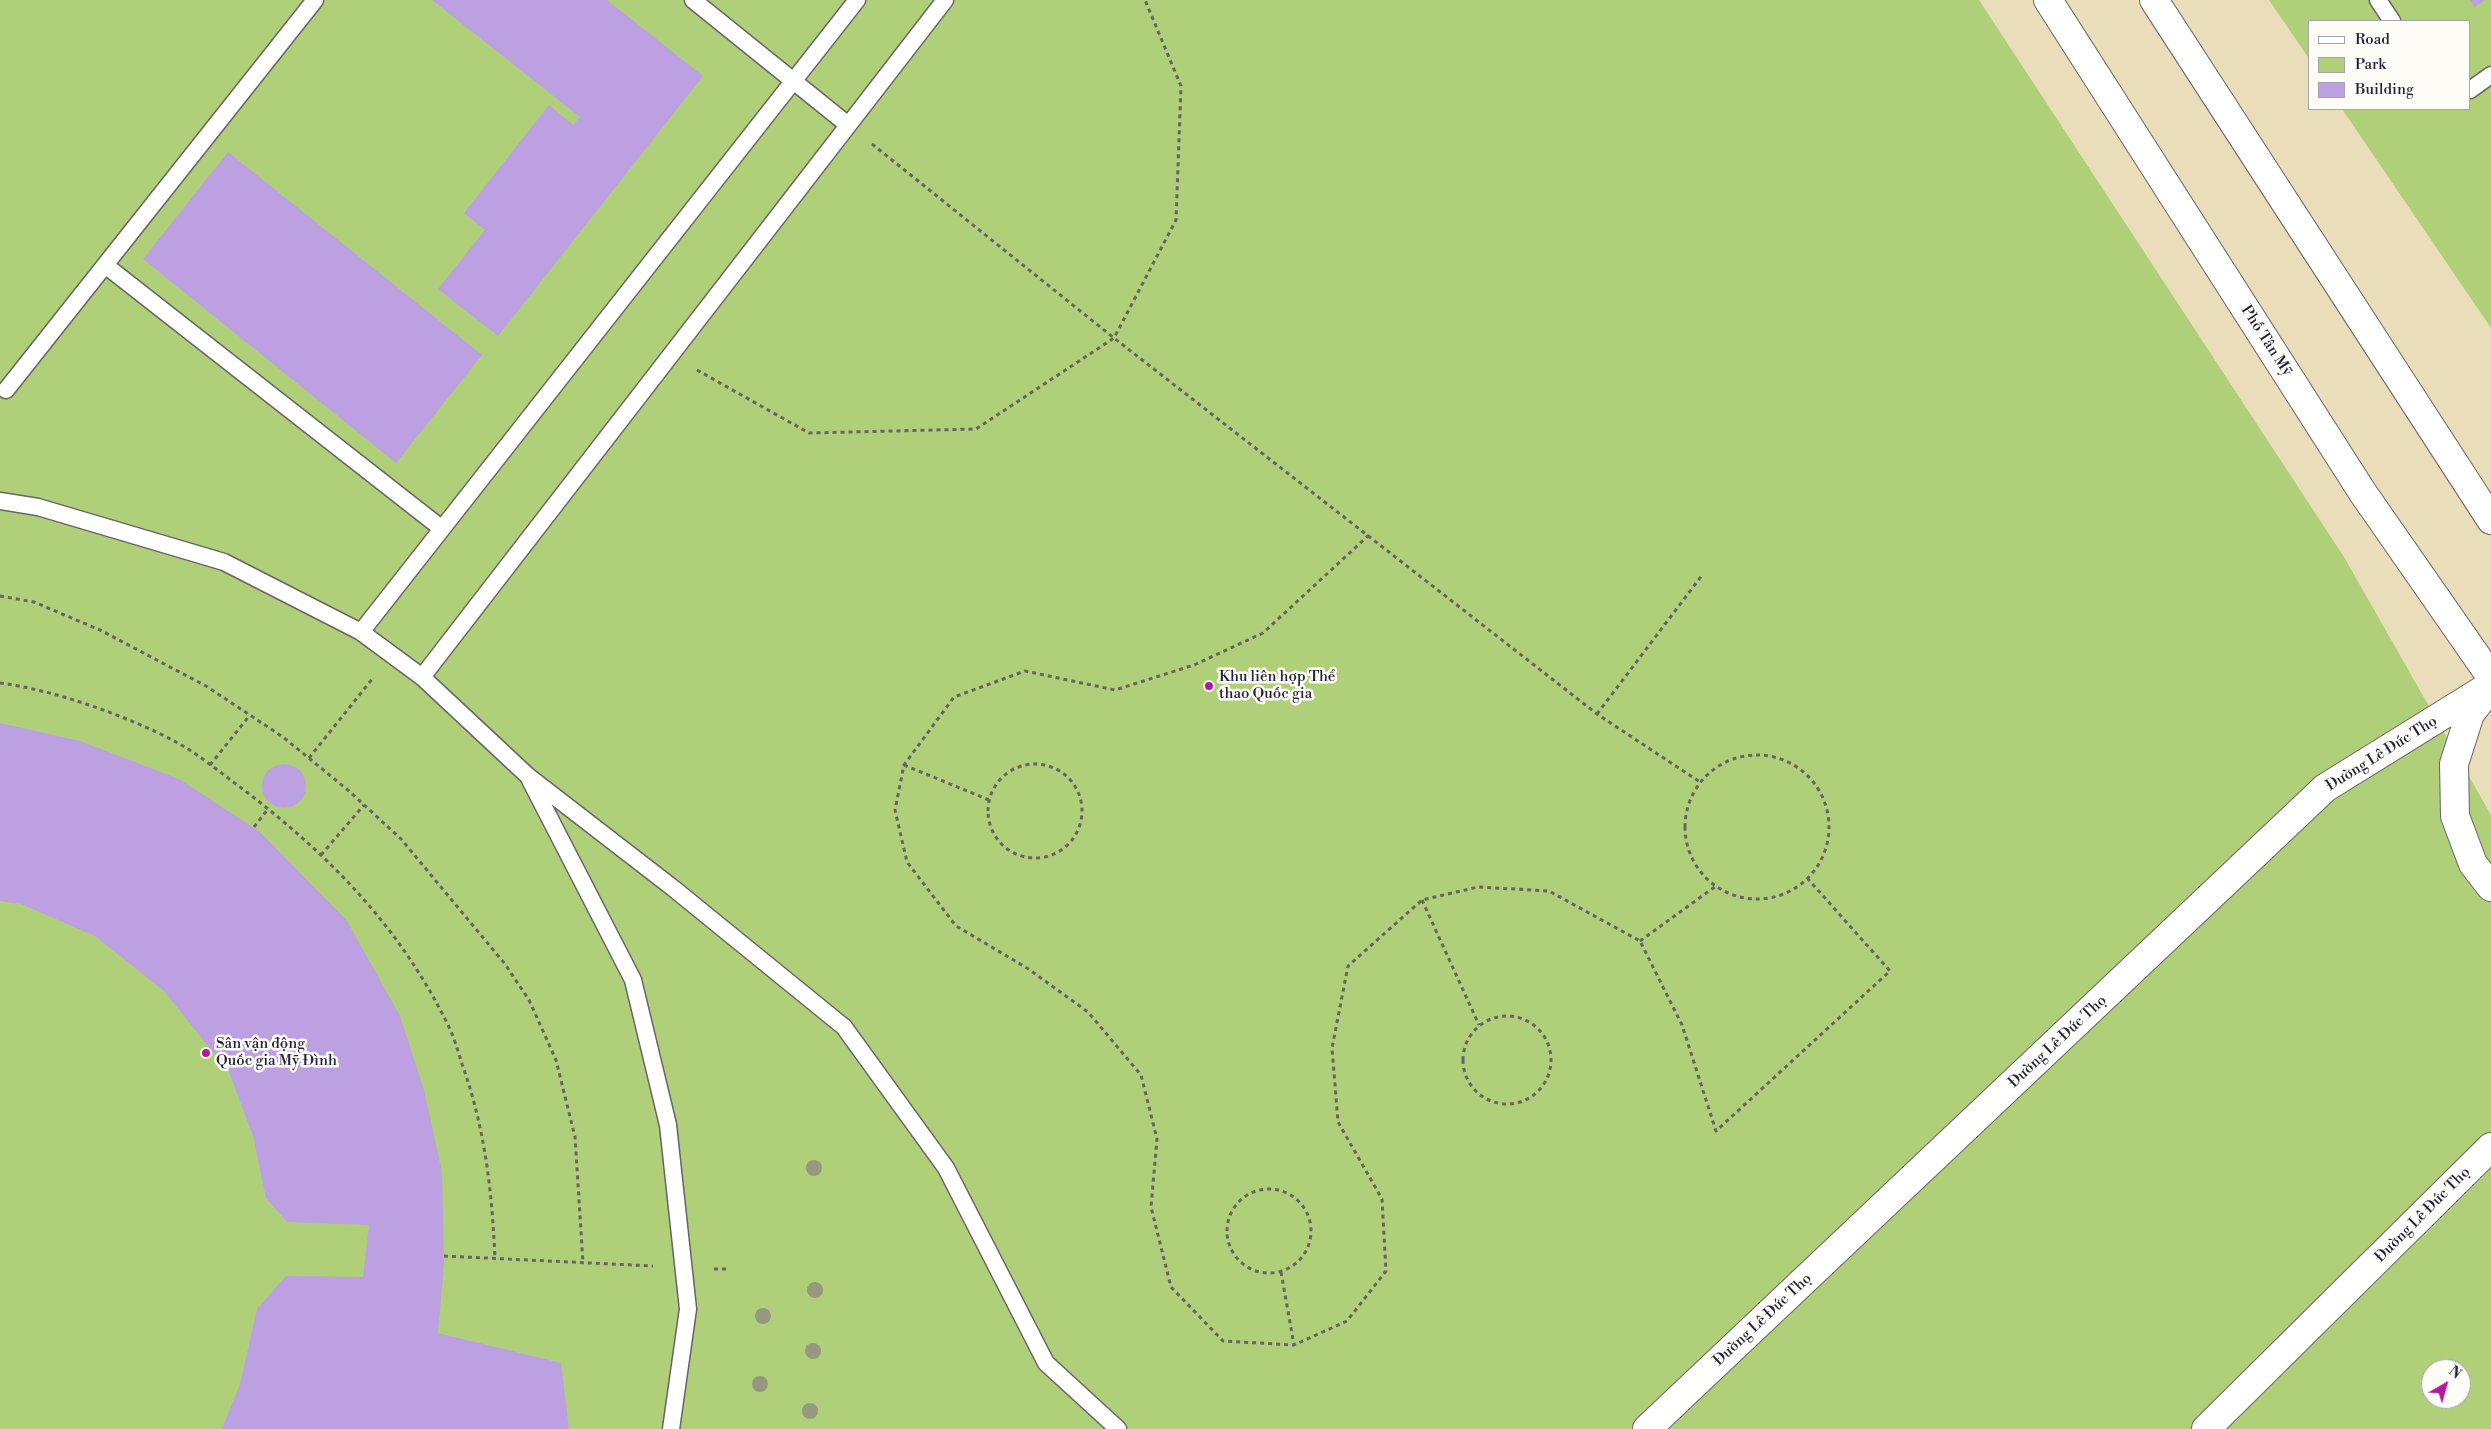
<!DOCTYPE html>
<html>
<head>
<meta charset="utf-8">
<style>
  body { margin:0 }
  #map { position:relative; width:2491px; height:1429px; overflow:hidden; background:#eaddba; font-family:"Libre Bodoni",serif }
  canvas { display:block }
  .legend { position:absolute; left:2308px; top:20px; width:162px; height:90px; box-sizing:border-box; background:#fdfcf7; border:1px solid #a5a5ac; margin:0; padding:6px 9px; list-style:none; font-size:15px; color:#22223b }
  .legend li { display:flex; align-items:center; gap:10px; height:25px }
  .legend b { width:25px; border:1px solid #a5a5ac }
  .north { position:absolute; left:2421px; top:1359px; width:50px; height:50px; box-sizing:border-box; background:#fdfcf7; border:1px solid #a5a5ac; border-radius:50%; rotate:38deg; font-size:14px; font-weight:700; line-height:20px; text-align:center; color:#22223b }
  .north::after { content:''; display:block; margin:auto; width:18px; height:22px; background:#b5179e; clip-path:polygon(50% 0,100% 100%,50% 72%,0 100%) }
</style>
</head>
<body>
<div id="map">
<canvas width="2491" height="1429"></canvas>
<ul class="legend">
<li><b style="height:6px;background:#fff"></b>Road</li>
<li><b style="height:14px;background:#afd078"></b>Park</li>
<li><b style="height:14px;background:#bca0e2"></b>Building</li>
</ul>
<div class="north">N</div>
</div>
<script>
const g = document.querySelector('canvas').getContext('2d');
g.lineJoin = 'round';
function fill(path, color) { g.fillStyle = color; g.fill(path, 'evenodd'); }
function strokePath(path, color, width, dash) { g.strokeStyle = color; g.lineWidth = width; g.lineCap = dash ? 'butt' : 'round'; g.setLineDash(dash || []); g.stroke(path); }
function write(font, color, halo, rows, align = 'center') {
  g.font = font + ' "Libre Bodoni",serif'; g.lineWidth = 5; g.setLineDash([]); g.textBaseline = 'middle'; g.strokeStyle = halo; g.fillStyle = color; for (const [text, x, y, turn = 0] of rows) {
    g.save(); g.translate(x, y); g.rotate((+turn || 0) * Math.PI / 180); g.textAlign = isNaN(turn) ? turn : align; if (halo) g.strokeText(text, 0, 0); g.fillText(text, 0, 0); g.restore();
  }
}
const green = new Path2D(`
  M0,0H1979L2344,557L2491,815V1429H0ZM2431,1369H2461V1399H2431Z
  M2269,0H2491V328L2342,109H2470V21H2310V60Z`);
const building = new Path2D(`
  M432,0H607L703,76L498,336L438,289L485,230L464,213L549,105L573,125L580,117Z
  M2470,0H2485L2475,7Z
  M228,152L482,355L396,463L143,259Z
  M0,723L80,741L179,779L260,832L347,921L400,1016L424,1090L442,1172L444,1264L438,1333L561,1363L569,1429H222L240,1384L257,1309L286,1276L363,1277L369,1225L287,1222L266,1198L253,1136L229,1072L164,991L95,936L21,904L0,901Z
  M262 786a22 22 0 1 1 44 0a22 22 0 1 1-44 0Z`);
const path = new Path2D(`
  M872,144L1114,338L1597,714L1700,782
  M697,370L809,433L976,429L1114,338L1176,220L1181,86L1145,0
  M1369,535L1263,633L1194,665L1115,690L1025,671L954,697L904,765L895,810L907,862L956,926L1027,968L1088,1012L1141,1075L1157,1139L1151,1207L1171,1287L1223,1341L1294,1345L1347,1321L1386,1271L1382,1199L1338,1122L1332,1048L1348,966L1422,900L1478,887L1549,891L1640,941L1682,1025L1716,1131L1890,971L1808,879
  M0,596L34,602L100,630L206,686L283,737L349,791L401,839L505,964L529,1000L556,1060L575,1137L583,1263
  M0,683C54,690 128,716 176,742C200,755 222,774 244,790C330,856 400,927 448,1025C454,1037 458,1051 462,1064C485,1128 492,1191 495,1259
  M1597,714L1703,574
  M1685 827a72 72 0 1 1 144 0a72 72 0 1 1-144 0Z
  M309,758L373,678
  M988 811a47 47 0 1 1 94 0a47 47 0 1 1-94 0Z
  M210,765L250,715
  M904,765L989,800
  M254,827L268,809
  M321,855L364,805
  M1422,900L1479,1025
  M1640,941L1716,886
  M1463 1060a44 44 0 1 1 88 0a44 44 0 1 1-88 0Z
  M1227 1231a42 42 0 1 1 84 0a42 42 0 1 1-84 0Z
  M444,1256L653,1266
  M714,1269H726
  M1281,1272L1294,1345`);
const lane = new Path2D(`
  M693,0L848,125
  M2378,0L2392,21
  M2470,90L2491,75
  M105,265L441,528
  M6,390L315,0
  M0,501L38,507L224,562L361,632L422,677L528,776L673,888L844,1027L946,1168L1046,1363L1118,1429
  M361,632L857,0
  M422,677L945,0
  M530,780L633,980L668,1125L688,1309L671,1429`);
const street = new Path2D(`
  M2048,0L2363,493L2491,677
  M2154,0L2491,520`);
const secondary = new Path2D(`
  M2487,692L2470,714L2454,764L2455,816L2473,864L2491,887
  M1647,1429L2325,788L2491,685
  M2206,1429L2491,1147`);
const trees = [
  [814,1168],
  [815,1290],
  [763,1316],
  [813,1351],
  [760,1384],
  [810,1411]
];
const markers = [
  [1209,686,5,"#b5179e"],
  [206,1053,5,"#b5179e"]
];
const streetNames = [
  ["Phố Tân Mỹ",2266,341,57],
  ["Đường Lê Đức Thọ",2382,754,-32],
  ["Đường Lê Đức Thọ",2058,1042,-43],
  ["Đường Lê Đức Thọ",2423,1215,-45],
  ["Đường Lê Đức Thọ",1763,1320,-43]
];
const poiNames = [
  ["Khu liên hợp Thể",1219,677],
  ["thao Quốc gia",1219,694],
  ["Sân vận động",216,1044],
  ["Quốc gia Mỹ Đình",216,1061]
];
fill(green, '#afd078');
fill(building, '#bca0e2');
strokePath(lane, '#686367', 19);
strokePath(street, '#686367', 30);
strokePath(secondary, '#686367', 30);
strokePath(path, '#686367', 3, [4, 4]);
strokePath(lane, '#fff', 16);
strokePath(street, '#fff', 28);
strokePath(secondary, '#fff', 28);
g.fillStyle = '#979880';
for (const [x, y] of trees) { g.beginPath(); g.arc(x, y, 8, 0, 2 * Math.PI); g.fill(); }
for (const [x, y, r, color] of markers) { const dot = new Path2D(); dot.arc(x, y, r, 0, 2 * Math.PI); g.fillStyle = color; g.fill(dot); strokePath(dot, '#fdfcf7', 2); }
write('15px', '#22223b', '#fdfcf7', streetNames);
write('15px', '#22223b', '#fdfcf7', poiNames, 'left');
</script>
</body>
</html>
